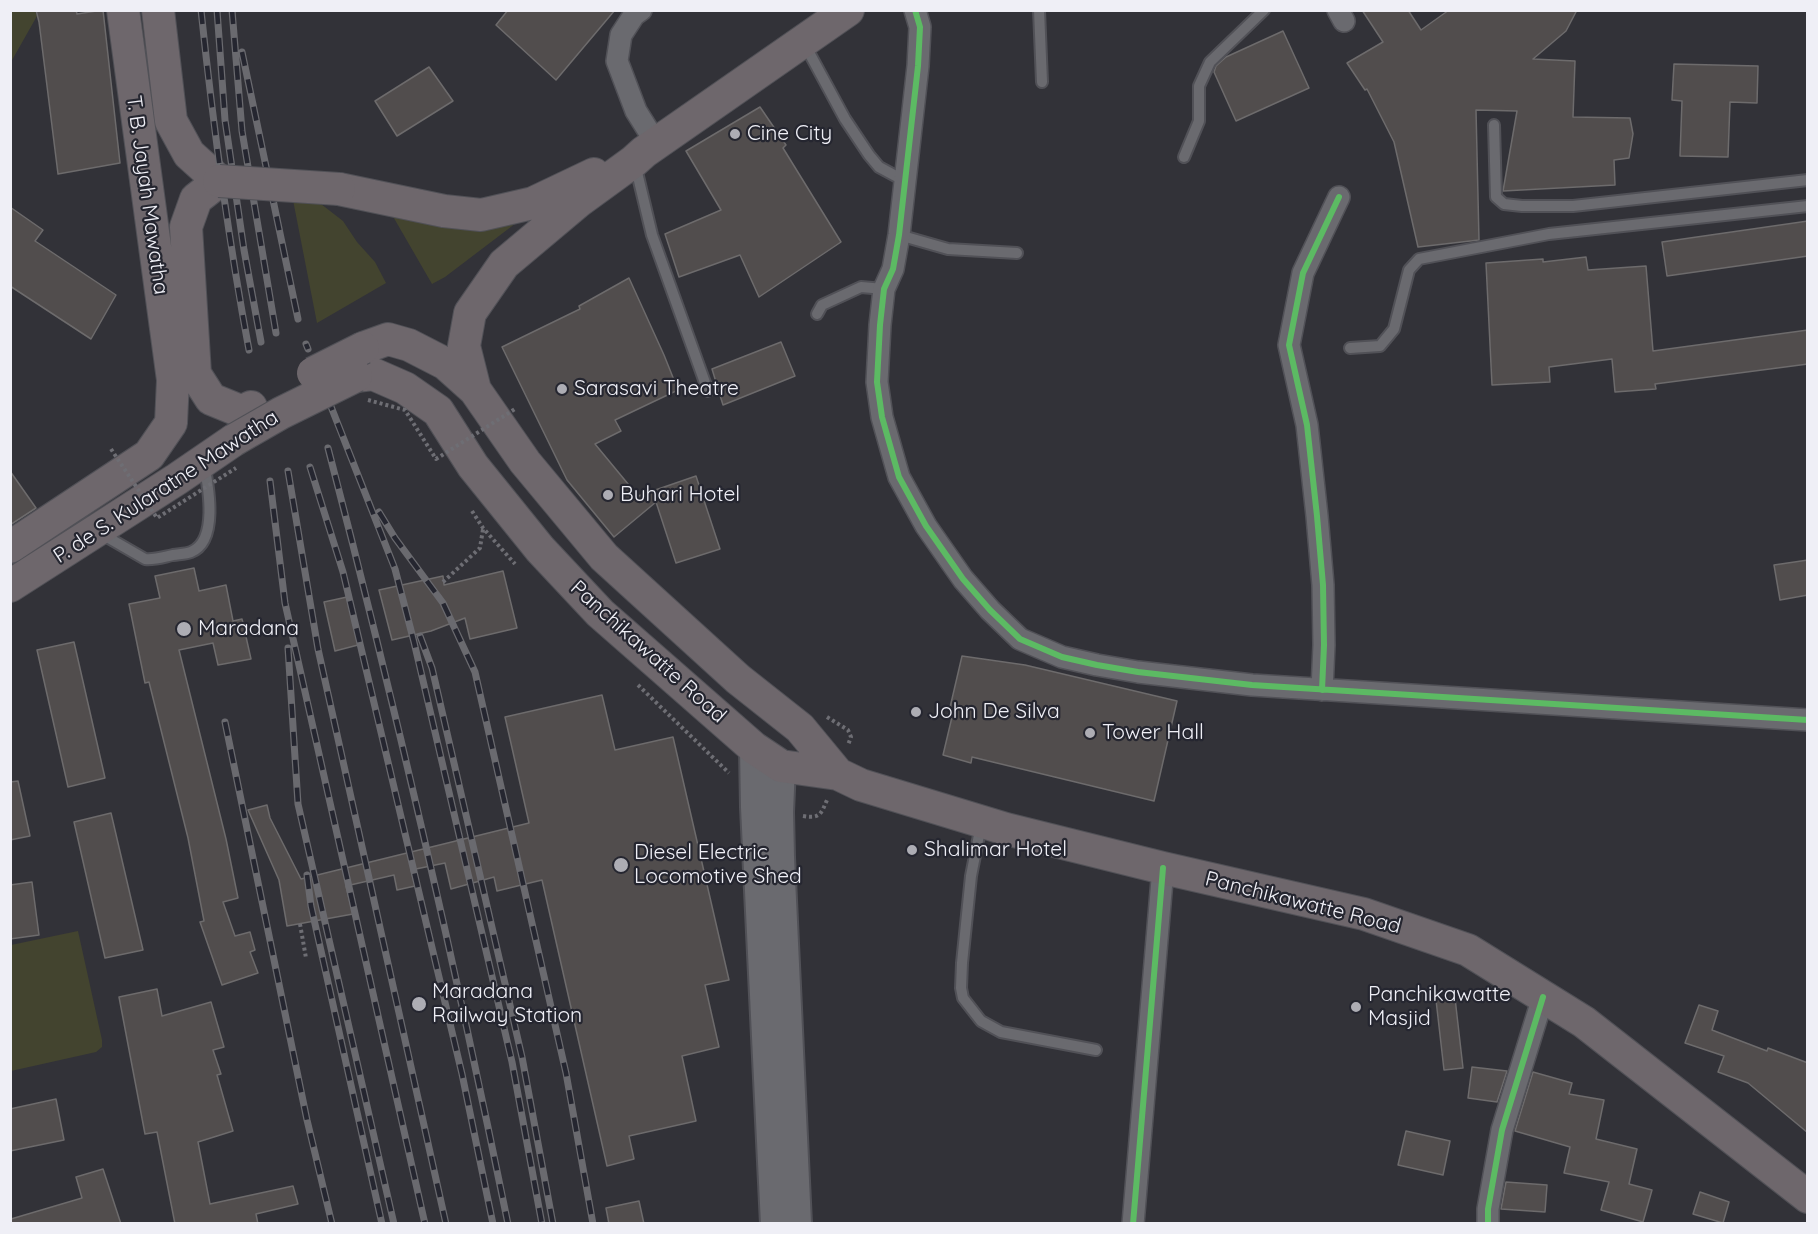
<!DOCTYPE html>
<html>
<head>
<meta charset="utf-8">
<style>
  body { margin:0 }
  #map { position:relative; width:1818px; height:1234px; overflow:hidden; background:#323238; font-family:Quicksand,sans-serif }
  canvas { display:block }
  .frame { position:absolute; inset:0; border:12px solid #efeff6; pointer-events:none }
</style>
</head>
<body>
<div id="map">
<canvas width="1818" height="1234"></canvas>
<div class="frame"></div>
</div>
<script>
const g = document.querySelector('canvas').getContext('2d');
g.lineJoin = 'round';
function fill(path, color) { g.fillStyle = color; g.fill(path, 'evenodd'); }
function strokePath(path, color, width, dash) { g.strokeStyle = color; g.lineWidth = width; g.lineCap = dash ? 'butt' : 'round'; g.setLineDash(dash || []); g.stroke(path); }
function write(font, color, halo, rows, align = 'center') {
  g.font = font + ' Quicksand,sans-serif'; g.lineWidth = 4.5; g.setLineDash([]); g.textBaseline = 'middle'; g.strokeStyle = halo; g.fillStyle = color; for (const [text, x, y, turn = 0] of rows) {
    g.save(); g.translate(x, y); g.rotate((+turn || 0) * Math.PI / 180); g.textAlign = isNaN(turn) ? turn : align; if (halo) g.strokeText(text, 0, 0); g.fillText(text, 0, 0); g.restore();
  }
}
const green = new Path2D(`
  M11,10L35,11L37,16L11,62Z
  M293,200L321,204L343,221L357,242L375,262L386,283L317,323Z
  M391,213L524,217L445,277L432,284Z
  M78,931L102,1040V1047L96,1052L11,1071V945Z`);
const building = new Path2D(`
  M36,10H76L77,14L103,10L120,163L58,174L39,22Z
  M508,10H615L556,80L496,25Z
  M1362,10H1408L1421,30L1449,10H1577L1566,31L1533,59L1575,61L1573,117L1630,118L1633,134L1629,158L1614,160L1615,185L1503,191L1517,111L1476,110L1479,240L1418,247L1394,142L1367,89L1365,90L1347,63L1383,42Z
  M1283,31L1309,88L1236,121L1214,72L1216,66L1226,57Z
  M1674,64L1758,66L1757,103L1730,102L1728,157L1680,156L1682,101L1672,100Z
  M429,67L453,101L397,136L375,101Z
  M760,107L786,145L783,148L841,242L759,297L740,255L679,277L665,234L721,210L686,151Z
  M10,207L43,230L35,241L116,295L91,339L10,286Z
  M1808,221V256L1667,276L1662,242Z
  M1586,257L1588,270L1646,266L1653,351L1808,330V364L1655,384L1656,389L1615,392L1612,359L1549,367L1550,382L1492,385L1486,263L1543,259V262Z
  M629,278L664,355L678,390L615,420L621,431L595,444L638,496L696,476L720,549L676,563L656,502L614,537L567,480L502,347L580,309L579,306Z
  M781,342L795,376L723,405L712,369Z
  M10,471L36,508L10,525Z
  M1808,560V595L1780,600L1774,565Z
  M194,568L199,591L226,585L233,621L242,619L251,659L218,665L213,643L179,650L226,839L238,898L223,902L235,936L250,932L255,950L250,952L258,973L222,985L200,922L204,921L188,838L149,682L145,683L129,604L160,598L155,576Z
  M503,571L517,628L470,639L465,618L431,631L392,640L379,590L443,576L444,585Z
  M347,597L358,645L335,651L324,602Z
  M74,642L105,778L68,787L37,650Z
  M962,656L1025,665L1177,701L1154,801L972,757L971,763L943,755L952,717L948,716Z
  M602,695L615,750L673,737L729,980L705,985L719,1047L682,1056L696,1121L629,1136L634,1159L607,1166L542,880L497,891L494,877L451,889L445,863L411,870L415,886L397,890L394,875L346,886L353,914L287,926L279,880L248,810L267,805L270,818L301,879L529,823L505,717Z
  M18,781L30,836L10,840V782Z
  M111,813L143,950L105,958L74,822Z
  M32,882L39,935L10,939V885Z
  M157,989L162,1016L211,1002L224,1047L213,1050L221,1074L217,1075L233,1131L198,1142L210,1204L293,1186L298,1204L256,1214L258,1224H175L157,1132L145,1134L119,997Z
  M1455,998L1463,1068L1444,1070L1436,1000Z
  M1699,1005L1718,1011L1712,1030L1767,1051L1768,1048L1808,1063V1133L1748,1083L1718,1072L1724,1056L1685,1043Z
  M1472,1067L1507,1071L1497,1102L1468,1098Z
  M1533,1072L1572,1083L1569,1094L1604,1100L1596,1139L1637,1149L1629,1184L1652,1190L1643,1222L1601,1210L1609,1182L1564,1173L1570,1147L1515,1131Z
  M56,1099L64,1140L10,1151V1109Z
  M1406,1131L1450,1141L1443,1175L1398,1165Z
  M103,1169L121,1224H12L11,1219L82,1198L76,1177Z
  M1506,1182L1547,1185L1545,1212L1501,1209Z
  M1700,1192L1729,1202L1723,1223L1693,1214Z
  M639,1201L644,1224H609L606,1208Z`);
const path = new Path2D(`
  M472,511L483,528L515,564
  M443,582L480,548L483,529
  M638,685L729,773
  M827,717L848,730L851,737L848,745
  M803,816C820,819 821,814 827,800
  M300,924L306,958`);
const service = new Path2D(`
  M1039,10L1042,82
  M805,45L845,119L869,155L879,167L905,181
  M1494,125L1496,197L1504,204L1522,206H1573L1808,180
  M1184,157L1199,121V86L1210,62L1264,10
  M635,164L652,235L708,391
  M899,235L948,249L1017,253
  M817,314L822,305L861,287L884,289
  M1350,348L1380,346L1394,329L1409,270L1419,259L1549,234L1808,206
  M100,533L145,559C155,560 163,557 173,555C179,554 186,554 191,552C219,541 208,485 204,463
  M981,825L971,876L962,963L961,988L963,998L981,1021L1001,1032L1096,1050`);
const minor = new Path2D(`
  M641,10L634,15L621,35L617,61L636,111L656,143
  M915,10L920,27L918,66L899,235L893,269L884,289L880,325L877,382L882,417L899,477L926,526L963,579L990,610L1020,639L1062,657L1097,665L1138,672L1252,685L1808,720
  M1338,10L1344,21
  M1322,690L1324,645L1323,585L1317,516L1307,425L1289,345L1303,273L1339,197
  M1133,1224L1163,868
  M1488,1224V1209L1502,1130L1543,997`);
const secondary = new Path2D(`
  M754,748L755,807L775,1224
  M781,766L779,812L780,857L797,1224`);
const primary = new Path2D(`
  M158,10L171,121L189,154L219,181L196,199L186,227L195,374L211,399L238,410H245L251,407
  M339,189L444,211L481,215L533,203L594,174
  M363,348L388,339L409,345L446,364L475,390
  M356,376L373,374L405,388L438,411L473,466L540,549L600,613L754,748L781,766L838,774L861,785L1006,829L1163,868L1364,914L1468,950L1584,1022L1808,1197
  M10,547L149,455L171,423L173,380L123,10
  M10,586L177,479L234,440
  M838,774L800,728L738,679L604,557L525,462L475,390L464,346L470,313L504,264L579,201L634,161L644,152L848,10`);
const rail = new Path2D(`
  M201,10C213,124 228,238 249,350
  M217,10L225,120L244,250L261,342
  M232,10L242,131L276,333
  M242,52L298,319
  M306,344L308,349
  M317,371L395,569L414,642L512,1062L542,1224
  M328,448C395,705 455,963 508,1224
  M310,467L343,572L462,1074L493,1224
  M288,471L318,649L446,1224
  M270,481L285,603L425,1224
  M379,512L395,538L443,603L475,672L566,1073L593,1224
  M420,636L432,668L522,1057L553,1224
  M288,648L298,804L394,1224
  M225,722L307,1120L332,1224
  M307,875L311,906L382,1224`);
const pathBridge = new Path2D(`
  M368,400L405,410L436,459L515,409
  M111,449L157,518L236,468`);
const primaryBridge = new Path2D(`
  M219,181L339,189
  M313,373L363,348
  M234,440L281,413L356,376`);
const cycleway = new Path2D(`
  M915,10L920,27L918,66L899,235L893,269L884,289L880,325L877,382L882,417L899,477L926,526L963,579L990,610L1020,639L1062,657L1097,665L1138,672L1252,685L1808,720
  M1322,690L1324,645L1323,585L1317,516L1307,425L1289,345L1303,273L1339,197
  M1133,1224L1163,868
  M1488,1224V1209L1502,1130L1543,997`);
const markers = [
  [735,134,6,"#adadb4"],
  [562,389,6,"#adadb4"],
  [608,495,6,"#adadb4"],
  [184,629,8,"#adadb4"],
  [916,712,6,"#adadb4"],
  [1090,733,6,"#adadb4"],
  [912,850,6,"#adadb4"],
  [621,865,8,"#adadb4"],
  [419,1004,8,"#adadb4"],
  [1356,1007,6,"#adadb4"]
];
const poiNames = [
  ["Cine City",747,134],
  ["Sarasavi Theatre",574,389],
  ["Buhari Hotel",620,495],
  ["Maradana",198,629],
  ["John De Silva",928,712],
  ["Tower Hall",1102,733],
  ["Shalimar Hotel",924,850],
  ["Diesel Electric",634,853],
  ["Locomotive Shed",634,877],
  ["Maradana",432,992],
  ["Railway Station",432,1016],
  ["Panchikawatte",1368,995],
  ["Masjid",1368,1019]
];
const streetNames = [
  ["T. B. Jayah Mawatha",147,195,82],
  ["P. de S. Kularatne Mawatha",166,487,-33],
  ["Panchikawatte Road",648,652,42],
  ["Panchikawatte Road",1303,903,14]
];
fill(green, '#43442f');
fill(building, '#514d4d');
strokePath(building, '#6d6b6c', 1.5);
strokePath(service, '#515157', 14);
strokePath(minor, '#515157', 24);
strokePath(secondary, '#515157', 32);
strokePath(primary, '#515157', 34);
strokePath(path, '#6e6e74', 4, [3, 3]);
strokePath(service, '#6a6a6f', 10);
strokePath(minor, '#6a6a6f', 21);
strokePath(secondary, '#6a6a6f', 28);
strokePath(primary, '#6e676c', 32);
strokePath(rail, '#6a6a6f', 7);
strokePath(rail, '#252630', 4.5, [14]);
strokePath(primaryBridge, '#515157', 34, []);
strokePath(pathBridge, '#6e6e74', 4, [3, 3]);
strokePath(primaryBridge, '#6e676c', 32);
strokePath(cycleway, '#5cba63', 6);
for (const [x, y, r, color] of markers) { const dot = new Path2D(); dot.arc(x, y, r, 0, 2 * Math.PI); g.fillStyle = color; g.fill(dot); strokePath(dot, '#252630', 2); }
write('21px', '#efeff6', '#252630', poiNames, 'left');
write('21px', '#efeff6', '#252630', streetNames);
</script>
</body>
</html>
